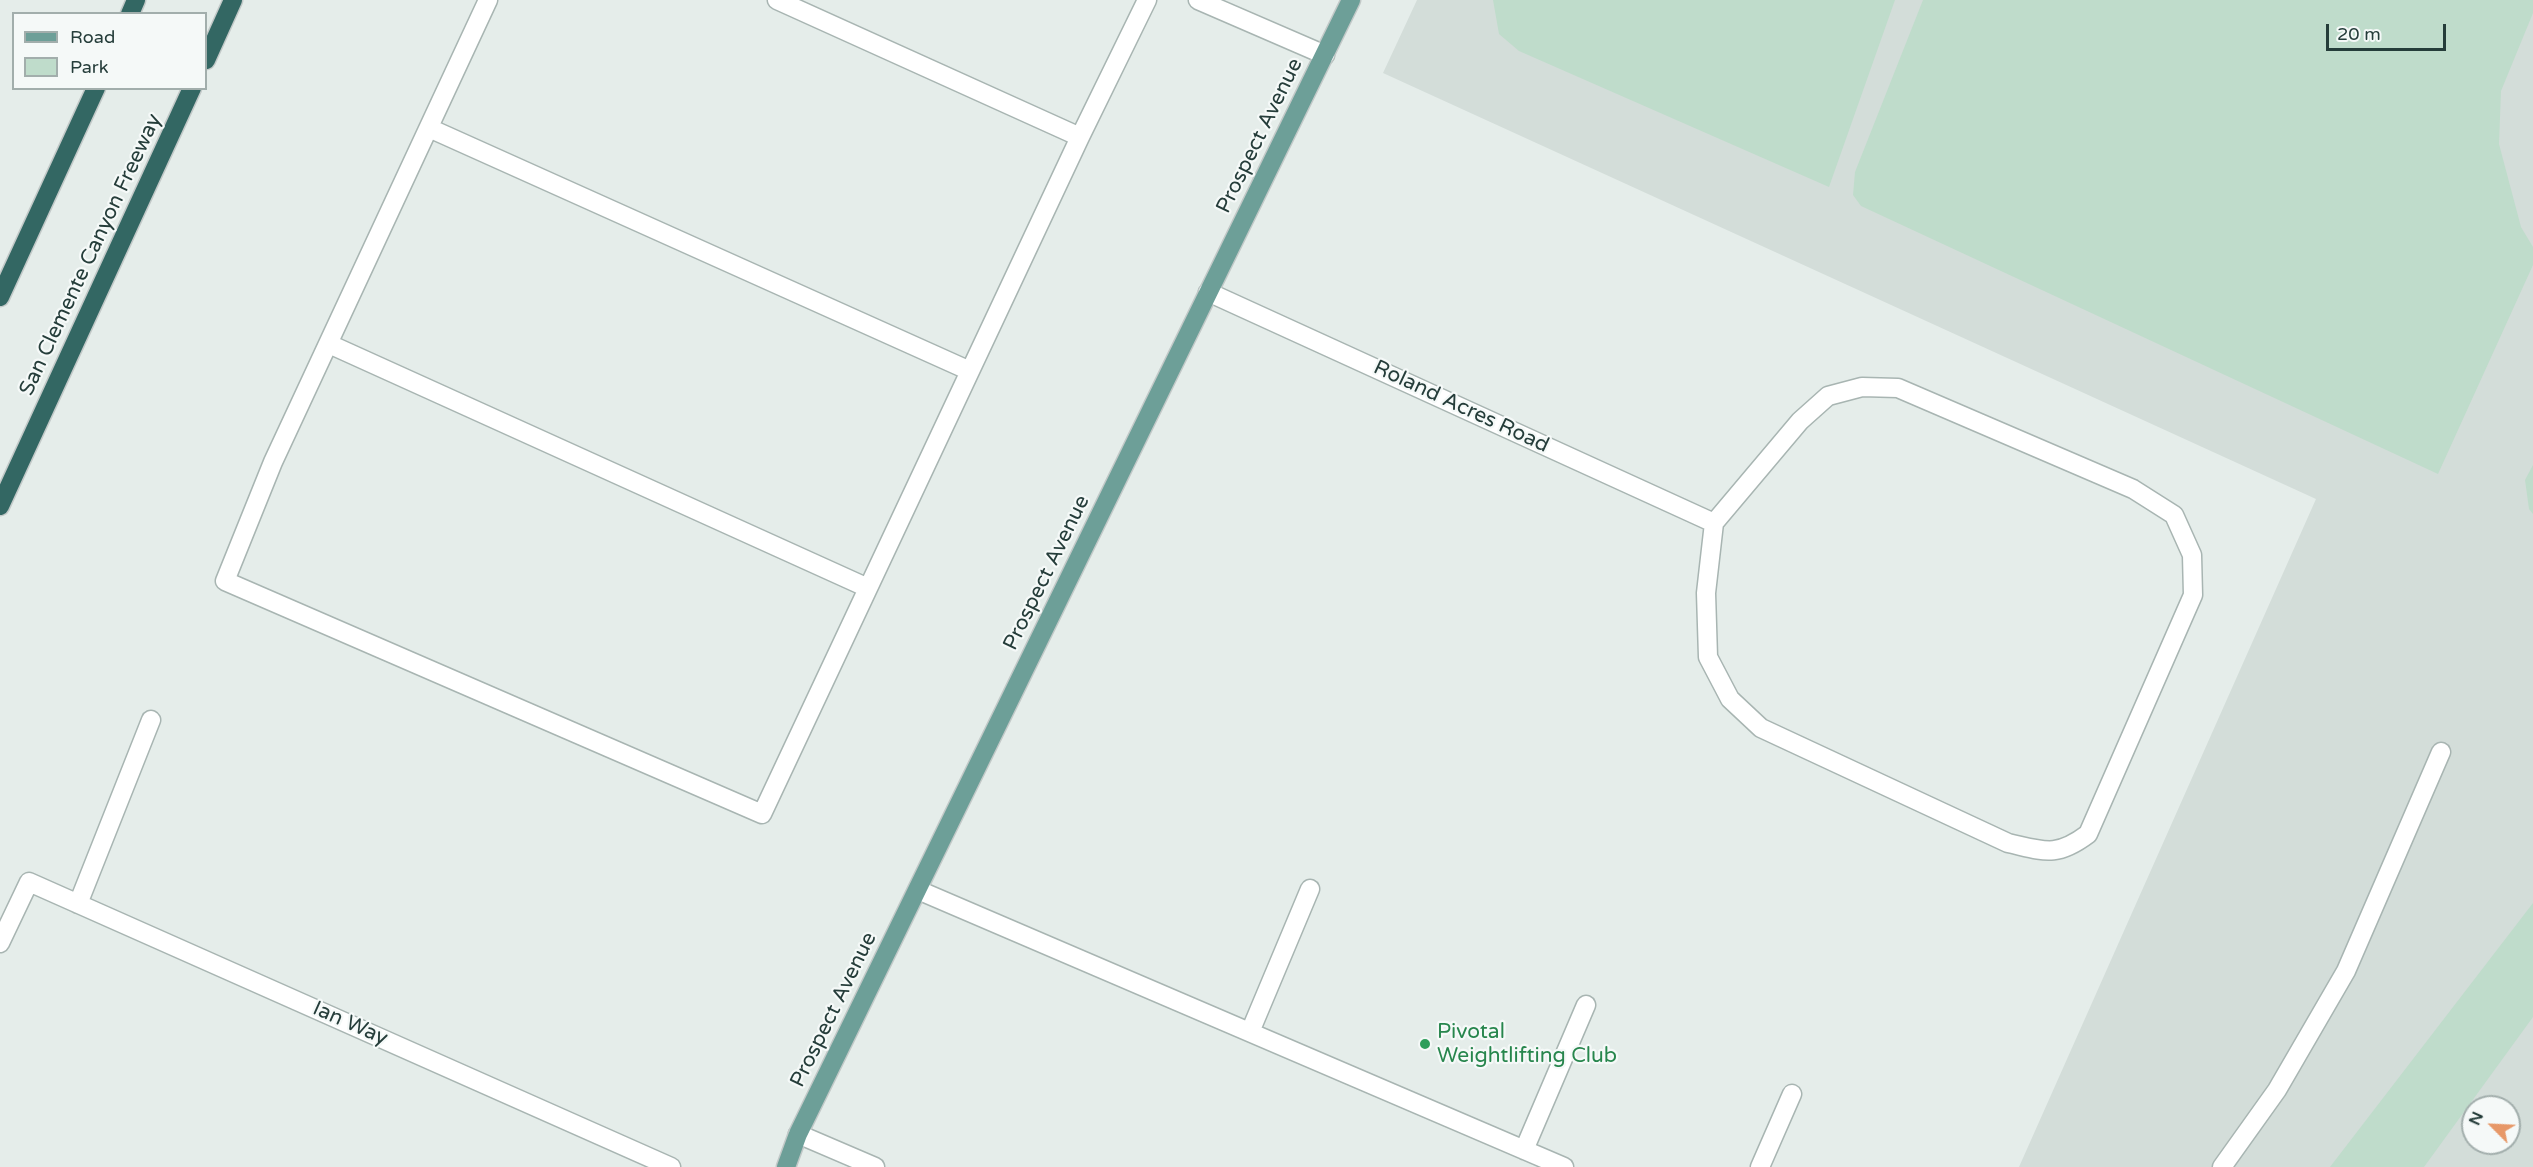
<!DOCTYPE html>
<html>
<head>
<meta charset="utf-8">
<style>
  body { margin:0 }
  #map { position:relative; width:2533px; height:1167px; overflow:hidden; background:#e5edea; font-family:"Varela Round",sans-serif }
  canvas { display:block }
  .legend { position:absolute; left:12px; top:12px; width:195px; height:78px; box-sizing:border-box; background:#f5f9f8; border:2px solid #a2aeac; margin:0; padding:8px 10px; list-style:none; font-size:18px; color:#253d3a }
  .legend li { display:flex; align-items:center; gap:12px; height:30px }
  .legend b { width:30px; border:2px solid #a2aeac }
  .north { position:absolute; left:2461px; top:1095px; width:60px; height:60px; box-sizing:border-box; background:#f5f9f8; border:2px solid #a2aeac; border-radius:50%; rotate:294deg; font-size:16px; font-weight:700; line-height:24px; text-align:center; color:#253d3a }
  .north::after { content:''; display:block; margin:auto; width:21px; height:27px; background:#e79868; clip-path:polygon(50% 0,100% 100%,50% 72%,0 100%) }
  .scale { position:absolute; left:2326px; top:24px; width:120px; height:27px; box-sizing:border-box; border:3px solid #253d3a; border-top:0; padding-left:8px; font-size:18px; line-height:21px; white-space:nowrap; color:#253d3a; -webkit-text-stroke:4px #f5f9f8; paint-order:stroke }
</style>
</head>
<body>
<div id="map">
<canvas width="2533" height="1167"></canvas>
<ul class="legend">
<li><b style="height:8px;background:#6d9f98"></b>Road</li>
<li><b style="height:16px;background:#bfdccb"></b>Park</li>
</ul>
<div class="north">N</div>
<div class="scale">20 m</div>
</div>
<script>
const g = document.querySelector('canvas').getContext('2d');
g.lineJoin = 'round';
function fill(path, color) { g.fillStyle = color; g.fill(path, 'evenodd'); }
function strokePath(path, color, width, dash) { g.strokeStyle = color; g.lineWidth = width; g.lineCap = dash ? 'butt' : 'round'; g.setLineDash(dash || []); g.stroke(path); }
function write(font, color, halo, rows, align = 'center') {
  g.font = font + ' "Varela Round",sans-serif'; g.lineWidth = 4.5; g.setLineDash([]); g.textBaseline = 'middle'; g.strokeStyle = halo; g.fillStyle = color; for (const [text, x, y, turn = 0] of rows) {
    g.save(); g.translate(x, y); g.rotate((+turn || 0) * Math.PI / 180); g.textAlign = isNaN(turn) ? turn : align; if (halo) g.strokeText(text, 0, 0); g.fillText(text, 0, 0); g.restore();
  }
}
const built = new Path2D(`
  M1417,0H2533V1167H2019L2316,499L1383,73ZM2473,1107H2509V1143H2473Z`);
const green = new Path2D(`
  M1493,0H1895L1829,187L1519,51L1499,34Z
  M1923,0H2533V13L2501,91L2499,144L2521,227L2533,247V265L2438,474L1861,206L1853,195L1855,172Z
  M2533,465V514L2529,509L2525,480Z
  M2533,903V1017L2424,1167H2330Z`);
const minor = new Path2D(`
  M488,0L273,462L225,581L762,814L1080,137L1147,0
  M777,0L1080,137
  M1198,0L1325,55
  M429,128L970,371
  M1208,292L1714,523
  M329,344L868,588
  M1862,387L1898,388L2133,489L2174,515L2192,555L2193,595L2088,834C2056,858 2044,851 2008,843L1761,728L1730,699L1708,657L1706,593L1714,523L1800,421L1828,396Z
  M918,890L1564,1167
  M78,904L151,720
  M0,943L29,882L671,1167
  M1250,1032L1310,889
  M798,1134L875,1167
  M1524,1150L1586,1005
  M1760,1167L1792,1094
  M2222,1167L2277,1090L2346,971L2441,752`);
const major = new Path2D(`
  M786,1167L798,1134L1351,0`);
const highway = new Path2D(`
  M130,14L136,0
  M206,60L233,0
  M0,297L96,88
  M0,506L192,88`);
const markers = [
  [1425,1044,6,"#2e9e5b"]
];
const streetNames = [
  ["Prospect Avenue",1260,136,-64],
  ["San Clemente Canyon Freeway",91,255,-65],
  ["Roland Acres Road",1461,407,25],
  ["Prospect Avenue",1047,573,-64],
  ["Prospect Avenue",834,1010,-64],
  ["Ian Way",350,1024,24]
];
const leisureNames = [
  ["Pivotal",1437,1032],
  ["Weightlifting Club",1437,1056]
];
fill(built, '#d3ddd9');
fill(green, '#bfdccb');
strokePath(minor, '#a8b5b2', 21);
strokePath(major, '#c2c9c8', 21);
strokePath(highway, '#c2c9c8', 21);
strokePath(minor, '#fff', 18);
strokePath(major, '#6d9f98', 18);
strokePath(highway, '#336763', 18);
for (const [x, y, r, color] of markers) { const dot = new Path2D(); dot.arc(x, y, r, 0, 2 * Math.PI); g.fillStyle = color; g.fill(dot); strokePath(dot, '#f5f9f8', 2); }
write('21px', '#253d3a', '#f5f9f8', streetNames);
write('21px', '#27864d', '#f5f9f8', leisureNames, 'left');
</script>
</body>
</html>
